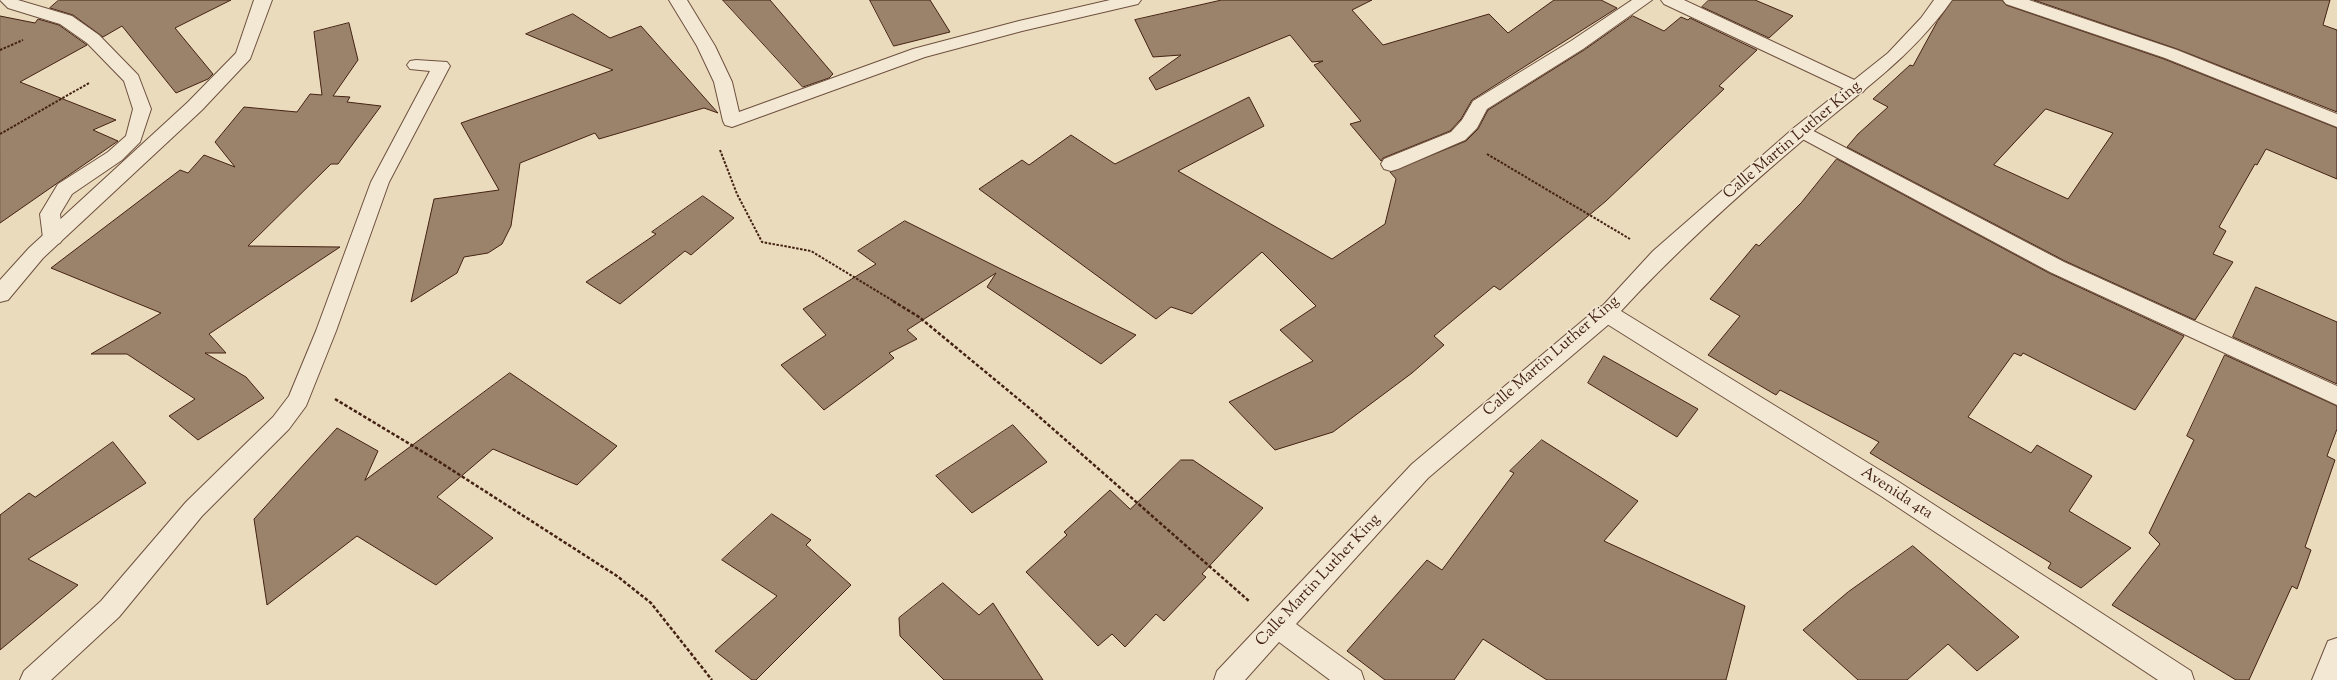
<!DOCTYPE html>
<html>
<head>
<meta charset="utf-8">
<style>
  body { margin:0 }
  canvas { display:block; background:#ebdbbd }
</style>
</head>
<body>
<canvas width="2337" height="680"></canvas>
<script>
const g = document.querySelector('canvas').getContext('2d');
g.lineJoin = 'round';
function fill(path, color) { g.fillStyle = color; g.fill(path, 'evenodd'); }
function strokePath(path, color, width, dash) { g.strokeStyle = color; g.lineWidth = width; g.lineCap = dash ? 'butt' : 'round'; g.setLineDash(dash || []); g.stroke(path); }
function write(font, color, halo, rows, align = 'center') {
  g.font = font + ' "Sorts Mill Goudy",serif'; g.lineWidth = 3; g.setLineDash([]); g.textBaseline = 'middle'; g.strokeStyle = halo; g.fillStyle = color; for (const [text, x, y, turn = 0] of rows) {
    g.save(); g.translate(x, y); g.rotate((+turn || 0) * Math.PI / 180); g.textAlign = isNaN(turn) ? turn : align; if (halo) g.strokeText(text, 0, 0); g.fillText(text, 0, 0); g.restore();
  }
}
const building = new Path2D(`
  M59,0H231L175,28L213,74L208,79L176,93L122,26L103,37L73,15L50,8Z
  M723,0H770L833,74L829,78L803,87Z
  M870,0H930L950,32L894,46Z
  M1222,0H1372L1352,10L1383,45L1489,14L1508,33L1554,0H1601L1617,8L1472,100L1461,119L1450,131L1383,158L1381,161L1350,124L1361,121L1314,65L1323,61L1312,62L1290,35L1156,90L1149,78L1181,55L1153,57L1135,20Z
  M1709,0H1755L1793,16L1769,38L1702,7Z
  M1953,0H2002L2006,5L2164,59L2337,128V179L2266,149L2257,165L2255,164L2219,227L2226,231L2213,254L2233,262L2195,320L2065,261L1847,147L1858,134L1888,107L1873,99L1910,65L1913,66L1937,22ZM2046,109L2113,133L2068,199L1994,165Z
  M2034,0H2330L2323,25L2337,30V112L2177,49Z
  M573,14L610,38L641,26L718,113L704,108L599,139L595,133L520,163L511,226L502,244L488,253L464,257L457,273L411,302L434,199L499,190L461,123L613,70L526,34Z
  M0,16L35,23L38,19L59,25L87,45L20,82L116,120L93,130L118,141L0,223Z
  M1633,16L1664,31L1681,17L1688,20L1690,18L1757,50L1719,86L1724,89L1606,201L1500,290L1494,286L1434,336L1444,345L1412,373L1333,432L1275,450L1229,402L1313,361L1280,330L1316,306L1262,252L1192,314L1171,307L1156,319L979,189L1022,160L1029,165L1071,135L1115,164L1249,97L1264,126L1178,171L1332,259L1385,224L1396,179L1390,172L1466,141L1478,129L1488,110L1584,50Z
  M349,23L358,60L333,96L350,97L347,102L381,106L338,164H331L248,246L340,247L209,334L226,353H205L246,377L264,398L198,440L169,416L195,399L127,354H91L161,313L51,268L180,170L188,173L204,155L235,167L215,142L244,107L297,112L310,94L322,95L314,32Z
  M1837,159L2049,273L2184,336L2135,410L2023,353L2021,356L2014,353L1968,417L2031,453L2037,445L2092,476L2069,511L2131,548L2081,588L2048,568L2051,563L1870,453L1879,442L1780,390L1776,395L1708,355L1740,316L1710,299L1756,244L1759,246L1801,203Z
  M703,196L734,218L691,255L685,251L620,304L586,282L656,234L652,232Z
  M905,221L999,268L1136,335L1101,364L987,287L996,273L907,330L917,339L889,353L894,358L824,410L781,365L826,335L803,309L876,264L858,251Z
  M2256,287L2337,322V384L2233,337Z
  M2225,355L2337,406V429L2327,456L2335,460L2305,547L2311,550L2297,589L2292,586L2249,680H2236L2112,605L2160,544L2149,533L2194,440L2187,436Z
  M1604,356L1698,409L1677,437L1588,383Z
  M510,373L617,446L577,485L493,449L437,497L493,538L436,585L357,536L267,605L254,519L337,428L378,451L365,480Z
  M1013,425L1047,462L972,513L936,476Z
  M1542,440L1638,501L1604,541L1745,606L1726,680H1547L1483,639L1454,680H1385L1347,651L1427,560L1442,570L1514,473L1510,471Z
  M113,442L146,483L28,559L78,585L0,650V515L29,493L35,497Z
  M1181,460H1193L1263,508L1202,574L1206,577L1164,621L1156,614L1125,647L1112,634L1098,646L1026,572L1067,535L1064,532L1110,490L1130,509Z
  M772,514L811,540L806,545L851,585L756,680H752L715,651L777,596L722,560Z
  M1913,546L2019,637L1977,671L1948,644L1907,680H1858L1803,630L1848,592Z
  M943,583L979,615L993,603L1043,680H944L900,636L899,618Z`);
const pathFar1 = new Path2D(`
  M0,50L23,40
  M0,134L89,83
  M720,150L737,194L762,242L811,251L895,302
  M1487,154L1630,239`);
const path = new Path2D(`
  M893,301L919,317L1028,407L1249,601
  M335,399L438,461L617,576L651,603L712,680`);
const service = new Path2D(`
  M0,0H18L72,16L99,35L138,75L151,109L140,142L122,160L72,194L60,214L63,238L60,243L53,245L46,243L43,238L40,214L58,184L108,152L126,136L133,109L124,81L87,43L60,24L8,8Z
  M416,60L447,62L450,66L389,182L336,331L306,406L289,429L202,516L119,617L51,680H20L24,671L101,601L186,502L273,417L289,396L316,331L371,182L430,71L410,69L407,65L410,61Z`);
const minor = new Path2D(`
  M254,0H272L250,59L202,110L43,258L8,300L0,302V280L29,248L188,102L236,53Z
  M669,0H687L715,46L732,82L739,112L913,49L1019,21L1110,0H1141L1138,4L1022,31L925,57L732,127L725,125L723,121L714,82L697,46Z
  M1632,0H1652L1583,49L1487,109L1477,128L1465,140L1398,169L1391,171L1384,169L1381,164L1384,159L1451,132L1462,120L1473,101L1571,41Z
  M1661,0H1684L1863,84L1866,88L1863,92L1857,94L1851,92L1664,4Z
  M2003,0H2029L2177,50L2337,114V127L2165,58L2006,4Z
  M1802,125L2064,262L2337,386V405L2050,272L1795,135L1793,131L1795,127Z
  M1607,305L1615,307L1618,313L1615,319L1428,478L1296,624L1361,671L1364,680H1330L1279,642L1245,680H1214L1217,671L1412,464L1599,307Z
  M2337,638V680H2312L2328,641Z`);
const tertiary = new Path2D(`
  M1934,0H1952C1912,57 1861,91 1809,135C1744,190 1679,248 1621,311L1899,482L2191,671L2194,680H2158L1881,496L1599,319L1596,313L1653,251L1795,127L1888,53L1921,18Z`);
const streetNames = [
  ["Calle Martin Luther King",1793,141,-40],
  ["Calle Martin Luther King",1552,357,-41],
  ["Avenida 4ta",1896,494,33],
  ["Calle Martin Luther King",1319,581,-47]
];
fill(building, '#9b826b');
strokePath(building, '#442213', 1);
strokePath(service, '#6e503e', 2);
strokePath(minor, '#6e503e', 2);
strokePath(tertiary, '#6e503e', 2);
strokePath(pathFar1, '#442213', 2, [2.5, 1.5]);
strokePath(path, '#442213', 2.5, [3.5, 2]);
fill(service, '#f2e8d4');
fill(minor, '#f2e8d4');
fill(tertiary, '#f2e8d4');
write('16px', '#442213', '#f2e8d4', streetNames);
</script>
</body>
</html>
